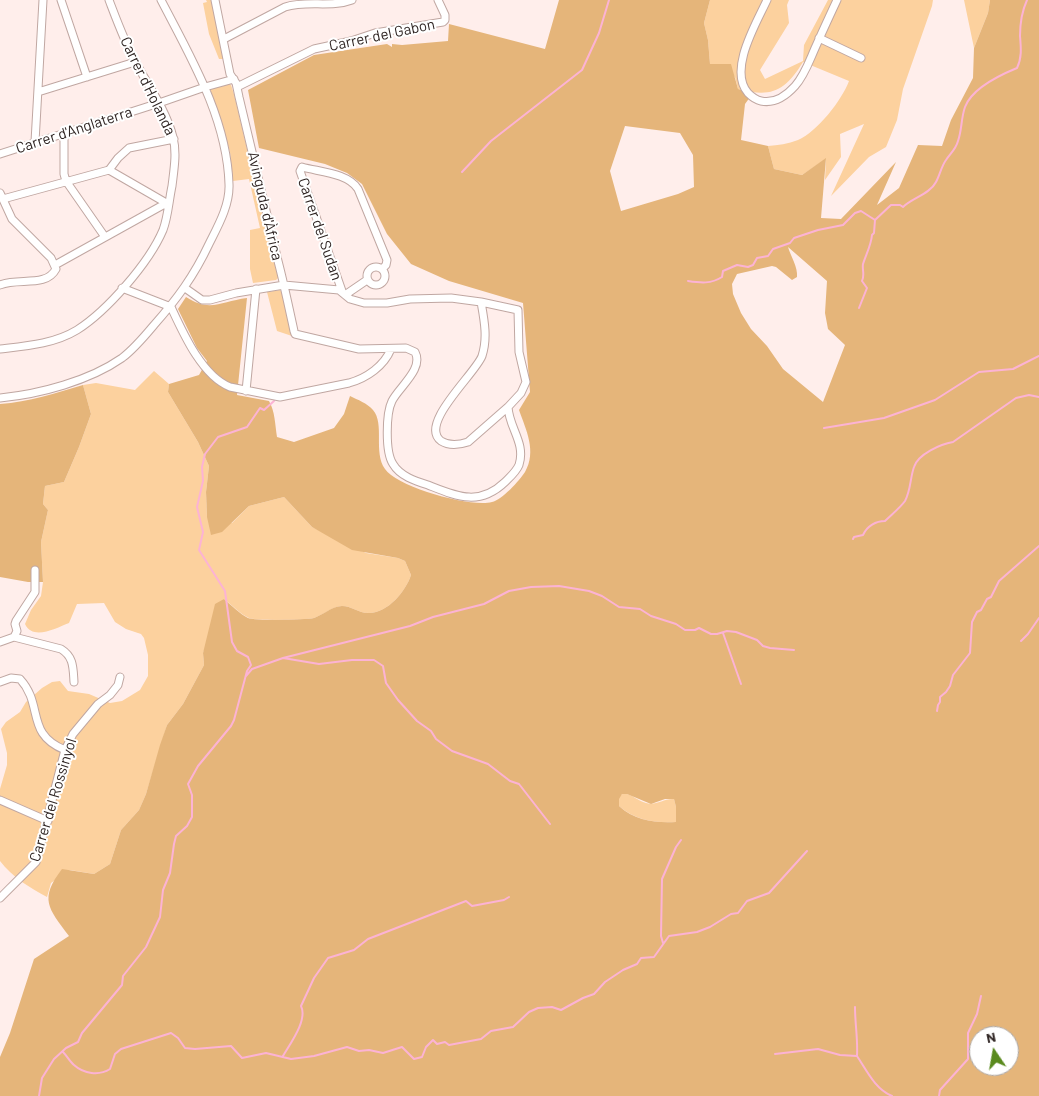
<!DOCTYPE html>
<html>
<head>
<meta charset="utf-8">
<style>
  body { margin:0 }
  #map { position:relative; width:1039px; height:1096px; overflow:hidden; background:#ffeeeb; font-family:Barlow,sans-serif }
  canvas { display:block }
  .north { position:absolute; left:969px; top:1026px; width:50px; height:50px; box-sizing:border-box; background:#fff; border:1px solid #aca8a7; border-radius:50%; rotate:348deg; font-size:14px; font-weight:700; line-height:20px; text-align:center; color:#2f2523 }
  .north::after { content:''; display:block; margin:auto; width:18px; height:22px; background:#5a8a1e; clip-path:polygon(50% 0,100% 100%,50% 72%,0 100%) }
</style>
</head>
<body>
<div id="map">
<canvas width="1039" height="1096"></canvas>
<div class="north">N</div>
</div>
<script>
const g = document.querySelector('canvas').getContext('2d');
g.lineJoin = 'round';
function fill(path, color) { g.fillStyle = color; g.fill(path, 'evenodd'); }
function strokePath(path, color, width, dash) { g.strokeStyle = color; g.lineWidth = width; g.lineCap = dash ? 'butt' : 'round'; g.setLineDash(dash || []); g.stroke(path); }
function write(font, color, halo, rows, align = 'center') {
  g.font = font + ' Barlow,sans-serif'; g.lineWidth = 4; g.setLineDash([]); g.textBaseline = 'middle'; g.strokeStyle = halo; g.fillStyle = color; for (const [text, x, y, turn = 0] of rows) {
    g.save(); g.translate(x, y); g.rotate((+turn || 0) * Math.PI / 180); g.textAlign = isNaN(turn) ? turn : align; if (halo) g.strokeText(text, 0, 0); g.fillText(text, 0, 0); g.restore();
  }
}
const green = new Path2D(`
  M206,0H211L224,59H219L209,34L203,3L207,2Z
  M710,0H789L787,5L789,23L760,70L765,79L803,61L804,45L828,0H933L932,6L903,89L897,120L886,147L869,157L831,196L864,124L840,134L841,157L825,180L826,159L802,175L774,169L768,146C778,145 788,144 798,140C817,132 842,100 849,81L803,62C785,91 772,98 738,89L735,77L710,64L708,40L704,23Z
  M964,0H990L988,13L974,48Z
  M227,83L231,85L234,94L267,233H269L279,277L276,280L253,283L250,269V230L260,228L249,179L233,181L230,152L210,89Z
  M280,290L282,293L292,336L277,331L267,292Z
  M154,371L169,384L168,392L198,442L209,466L206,492L207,517L232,523L249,506L284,497L312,527L366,553L398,558L405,561L411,575C406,591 387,614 368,613C359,613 351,606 342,606C333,606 323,615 314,618C306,620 255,621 249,618C240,614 232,605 224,599L203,653L204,665L183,704L167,725L146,794L139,810L121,830L110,864L94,874L70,870L51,883L47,897C30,888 12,877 0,861V789L7,765V753L1,729L6,722L20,712L26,702L42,688L52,682L60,681L68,691L89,694L110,703L122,701L140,690L148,676V655L144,638L141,634L126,629L115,622L104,603L77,604L69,623C56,628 33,641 25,624L31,610L41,596L43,582L41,542L48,510L43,504L45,486L64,482L79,447L91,414L83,385L96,383L135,390Z
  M623,793C632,794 638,801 646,803C656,806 664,798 674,799L676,807V822C656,823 636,821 619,806V797Z`);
const forest = new Path2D(`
  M559,0H710L704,23L708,40L710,64H731L738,89L753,93L745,104L741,140L768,146L774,169L802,175L826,158L821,218L841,219L896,162L877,205L899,188L918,145L942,146L951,120L973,78L974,48L988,13L990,0H1039V1096H0V1057L10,1033L34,959L69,936C48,908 39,899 62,869L94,874L110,864L121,830L139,810L146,794L160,745L167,725L183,704L204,665L203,653L215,604L224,599C231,605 240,614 248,618C255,621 306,620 314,618C323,615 332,606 342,606C351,606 359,613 368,613C387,614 406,591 411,575L405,561L398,558L352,550L312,527L284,497L249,506L222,532L211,535L207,517L206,492L209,466L198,442L168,392L169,384L199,375L207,361L197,348L178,309L186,297C210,313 222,301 247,298L237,395L269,401C275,411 275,425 277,437L294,442L334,428L344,414L350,396C358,400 367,403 373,410C385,424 373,452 385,469C397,487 471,508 492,502C502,500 519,481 525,472C537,451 526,430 519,410L530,392L523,303L449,281L411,264L387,234L362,184L347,173L325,164L259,148L248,90L314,55L387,44L392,47V44L402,45L448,41L449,24L545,49ZM625,126L680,133L693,155L694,187L678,194L621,211L610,171ZM788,247L827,281L825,313L828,329L845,345L823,402L783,369L767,346L751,329L741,313L733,294L732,284L737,274L772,266L776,267L792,280L797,277C798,267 791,257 788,247ZM622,794H627L651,804L665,799H674L676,807V822C656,823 635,821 619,806V799ZM979,1036H1009V1066H979Z
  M83,385L91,414L79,447L64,482L45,486L43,504L48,510L41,542L43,582H28L0,577V404C29,402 56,393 83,385Z`);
const stream = new Path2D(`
  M462,172L491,141L582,70L599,33L609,0
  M688,281C701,283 711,284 722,277L723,271L737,265L748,267L753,265L757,258L768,256L773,249L790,243L794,238L818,230L843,225L855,213L861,211L875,220L891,205H900L903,207C912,198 930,194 936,182C940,175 941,167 946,160C950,154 956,149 958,141C962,130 961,118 965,107C972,88 1000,75 1017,68C1022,58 1021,48 1020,36C1020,24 1022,11 1027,0
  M859,308L867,288L862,281C865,275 862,270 863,264C866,254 871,246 872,235L874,233L875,220
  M824,428L884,418L935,400L979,372L1013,369L1039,356
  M853,539L854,537L863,535C867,526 876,521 885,521C891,515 900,508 905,501C911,490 910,478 914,467C918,454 941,444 953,442L1016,398L1029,395L1039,397
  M723,633L741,684
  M1021,641L1028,634L1039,618
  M283,658L410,626L433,617L484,604L509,591L531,587L559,586L589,591L602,596L619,607L640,609L651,616L676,624L685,630H695L699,628L711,634H717L727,631L736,632L757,640L763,646L770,648L794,650
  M246,676L252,669L283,658L319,664L352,660H374L383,666L386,683L398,700L417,721L431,731L436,739L452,751L488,764L510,781L519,784L550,824
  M937,711L938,705L940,702V697L946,692L950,686L953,675L970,653L972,622L977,612L981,610L987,599L991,597L999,581L1039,546
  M663,943L661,936L662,879L676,847L681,840
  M855,1007C855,1024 858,1039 857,1056
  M63,1052C67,1056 70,1062 74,1065C84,1074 99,1076 110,1069L115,1054L121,1049L171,1033L178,1038L185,1048L195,1049L231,1046L242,1058L266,1053L291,1059L314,1056L347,1047L359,1051L369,1050L383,1053L402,1047L414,1059L422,1057L426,1047L433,1040L437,1044L445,1042L449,1045L481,1039L491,1031L513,1027L529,1012L538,1008L552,1007L561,1010L583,998L594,994L605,982L623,970L637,964L641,958L654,957L669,936L697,932L710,927L731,914L738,913L747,901L769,893L807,851
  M775,1054L818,1049L840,1055L857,1056C867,1071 875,1089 892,1096
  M283,1056C290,1044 308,1020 301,1006L314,978L328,958L354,950L368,939L466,901L472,906L504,900L509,897
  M39,1096L42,1078L54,1059L66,1048L78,1042L82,1033L122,985L123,976L146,947L160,917L163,890L170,873L174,844L176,836L187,826L192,817V795L188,784L198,766L231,726L234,720L247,671L251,665L248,657L237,651L232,642L225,591L199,550L203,532L197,507L203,481L202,467L205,454L218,437L247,427L260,408L264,410L274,401
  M939,1096L940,1090L968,1059V1033L977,1014L981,996`);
const minor = new Path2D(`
  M61,0L87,77
  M767,0C756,24 728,70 748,93C752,97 756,100 761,101C775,104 786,96 795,86C805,75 810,59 816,46C823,30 830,15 837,0
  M819,38L861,58
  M224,39L285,7C307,0 331,8 352,0
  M237,87L314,49L351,41L375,33L443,22L445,20V15L438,0
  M38,92L135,62
  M64,133V174L66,181L105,237
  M35,142L43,0
  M0,154L159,103L205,87L234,79
  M109,170L168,204
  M0,193L12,219L51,258L56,269C46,288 18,277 0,285
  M3,199L109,170L118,158L129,148L174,139
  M55,265L163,205L168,204
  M367 276a9 9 0 1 1 18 0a9 9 0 1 1-18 0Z
  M122,288L171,307C183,333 202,376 230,387L280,397L349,383C367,378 384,366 391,349
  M185,288L202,300H210L236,293L284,285L339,290L350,299L364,303H387L410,299L451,298L481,302L518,310L519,352L526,382L521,393L508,407C509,428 526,443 519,465C516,472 510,477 505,482C479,507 456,496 428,485C415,481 400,476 393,464C385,452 386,413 392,401C399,387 424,369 415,352L406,348L359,349L295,334L294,331C289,308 284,284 278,261L239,97L236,83L230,74L215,0
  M342,291L300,171L302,167C320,172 348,173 358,189L387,260L386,265L382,269
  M345,295L367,280
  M481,302C484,319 488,338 482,356C476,373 418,424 441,441C449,446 459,445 468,442L508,407
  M0,349C26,346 54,344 77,330C107,311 149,263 163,230C168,217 169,200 172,186C174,169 177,153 173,137C166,110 149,87 136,63C125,43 117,21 109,0
  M246,391L256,289
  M0,398C40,394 89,381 122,358C134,349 144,337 154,325C177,299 194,276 209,244C218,226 230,205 229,184C227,118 190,56 161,0
  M14,637L17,631L15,624L16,621L35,592V570
  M0,642L14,637L61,649C74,657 73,668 74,682
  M0,682L11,678L20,679C44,705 25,734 65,750
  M0,800L48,821
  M0,898L36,862L65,750L73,734L98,704L110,695L118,685L120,677`);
const streetNames = [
  ["Carrer del Gabon",382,35,-12],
  ["Carrer d'Holanda",148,86,64],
  ["Carrer d'Anglaterra",74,130,-18],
  ["Avinguda d'Àfrica",265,206,77],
  ["Carrer del Sudan",320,229,71],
  ["Carrer del Rossinyol",53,800,-73]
];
fill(green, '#fcd19e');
fill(forest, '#e5b57a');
strokePath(stream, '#fcb3d4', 2);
strokePath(minor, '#c0a7a2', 9);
strokePath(minor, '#fff', 7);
write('15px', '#2f2523', '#fff', streetNames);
</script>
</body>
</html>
